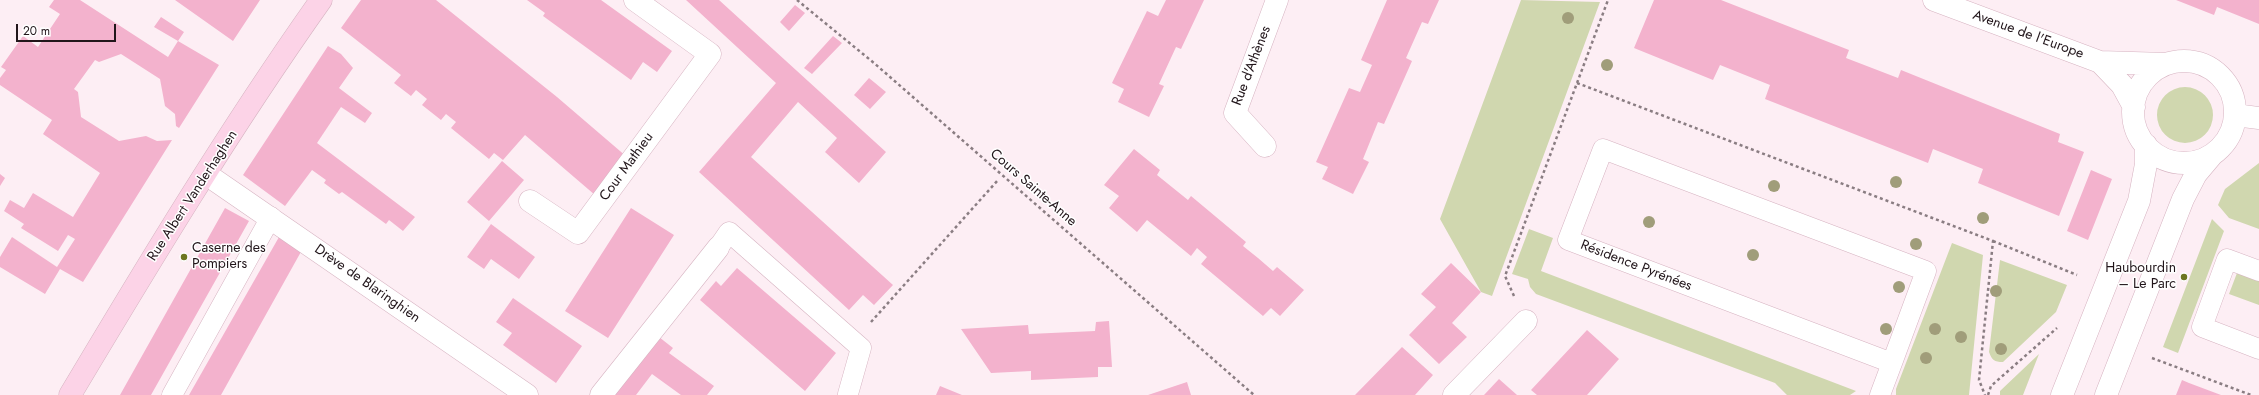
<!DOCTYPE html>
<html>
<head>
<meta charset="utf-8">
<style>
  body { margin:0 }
  #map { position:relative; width:2259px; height:395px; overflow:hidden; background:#fdeef4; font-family:Jost,sans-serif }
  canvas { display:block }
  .scale { position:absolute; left:16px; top:24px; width:100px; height:18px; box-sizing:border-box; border:2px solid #21151a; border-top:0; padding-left:5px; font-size:12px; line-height:14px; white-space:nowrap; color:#21151a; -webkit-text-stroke:3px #fff; paint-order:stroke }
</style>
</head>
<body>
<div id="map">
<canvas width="2259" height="395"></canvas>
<div class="scale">20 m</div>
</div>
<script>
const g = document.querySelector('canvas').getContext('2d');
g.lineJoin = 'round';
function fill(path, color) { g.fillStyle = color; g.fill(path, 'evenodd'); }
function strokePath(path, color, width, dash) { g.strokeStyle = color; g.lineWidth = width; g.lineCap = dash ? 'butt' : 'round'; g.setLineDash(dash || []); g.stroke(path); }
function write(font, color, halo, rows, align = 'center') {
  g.font = font + ' Jost,sans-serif'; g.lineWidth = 3; g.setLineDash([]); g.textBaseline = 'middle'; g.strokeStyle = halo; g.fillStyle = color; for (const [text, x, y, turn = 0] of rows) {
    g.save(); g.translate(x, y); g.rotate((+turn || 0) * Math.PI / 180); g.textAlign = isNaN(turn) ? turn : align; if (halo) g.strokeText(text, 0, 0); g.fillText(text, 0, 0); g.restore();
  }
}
const green = new Path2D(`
  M1521,0L1600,2L1492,296L1481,292L1440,219Z
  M2157 115a28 28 0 1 1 56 0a28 28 0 1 1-56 0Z
  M2259,163V229L2229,218L2218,205L2225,189Z
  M2212,219L2224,231L2178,353L2163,347Z
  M1529,229L1553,238L1541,271L1856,391L1850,395H1787L1775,383L1536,294L1530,287L1528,279L1512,274Z
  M1952,243L1983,255L1969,395H1896V389Z
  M2000,260L2067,285L2056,312L2003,362C1994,362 1992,360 1989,352Z
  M2237,273L2259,281V305L2229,294Z
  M2039,354L2023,395H2000V391Z`);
const building = new Path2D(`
  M54,0H80L168,57L178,41L154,27L161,17L184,32L178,41L219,65L179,128L176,126L175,114L165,106L160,79L121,54L99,62L95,60L74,89L78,92L81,117L119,141L146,136L157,141L172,140L83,282L60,269L45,294L0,267V257L12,237L57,267L75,239L68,235L58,251L21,228L24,224L4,211L10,200L24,208L33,193L73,217L100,173L43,134L52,120L0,85V78L6,70L1,67L23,36L38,47L60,14L49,7Z
  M175,0H260L233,41Z
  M361,0H436L557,97L627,157L595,195L525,135L503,160L494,153L489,159L451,128L456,122L446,114L441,120L422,105L427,99L416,90L411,96L394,83L401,75L341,28Z
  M527,0H601L672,51L657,72L643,62L631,80L543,16L545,13Z
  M686,0H719L886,152L859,183L825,152L837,138L798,102L751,157L893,285L874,305L863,295L849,310L699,172L776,83Z
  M1166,0H1204L1181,49L1176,47L1159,84L1164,86L1149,117L1118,102L1124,89L1112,83L1147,11L1158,16Z
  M1387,0H1439L1428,24L1422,22L1406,58L1412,61L1384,124L1378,122L1363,159L1369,162L1353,194L1322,179L1328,167L1316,162L1349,88L1360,92L1372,65L1361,60Z
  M1654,0H1721L1849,50L1846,58L1898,78L1901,70L2060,134L2058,142L2084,152L2059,216L1978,183L1983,169L1933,149L1928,163L1765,99L1770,85L1720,65L1713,80L1634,48Z
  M2176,0H2259V24L2217,7L2214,15Z
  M795,5L805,13L789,31L780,22Z
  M833,36L842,43L812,74L804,68Z
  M328,46L341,54L353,68L339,88L372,113L365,123L341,107L317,143L415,217L403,231L389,220L386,224L342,192L339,194L324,183L326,180L312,170L285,206L243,175Z
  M869,78L886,92L870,109L854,95Z
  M1134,149L1160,170L1157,175L1188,200L1191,196L1246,242L1243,246L1258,258L1273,271L1277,267L1304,290L1280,316L1271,308L1263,316L1201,264L1207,257L1197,248L1191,256L1147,220L1137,232L1109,208L1119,196L1104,185Z
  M502,161L524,180L489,221L467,202Z
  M2091,170L2112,179L2088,240L2067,231Z
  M0,174L5,178L0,186Z
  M225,208L249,221L151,395H120Z
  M631,208L674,235L608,338L565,311Z
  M491,224L535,257L519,279L491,259L484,269L467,257Z
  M279,237L302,250L221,395H189Z
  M1451,263L1481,292L1452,323L1467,337L1439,364L1409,335L1436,307L1421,294Z
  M737,268L836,353L805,391L700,300L716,281L721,286Z
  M513,298L582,346L556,383L503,345L512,333L496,322Z
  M1109,321L1112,367H1098V377L1031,380V371L991,373L961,329L1028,325L1029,334L1095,331L1096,322Z
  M1587,330L1619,359L1587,395H1537L1531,390Z
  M659,337L673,348L669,353L714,386L707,395H681L652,374L636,395H614Z
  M1402,347L1433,375L1415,395H1355Z
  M1499,379L1517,395H1484Z
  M2182,380L2189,383L2221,395H2176Z
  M1187,382L1191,395H1148Z
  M940,386L962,395H936Z`);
const path = new Path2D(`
  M797,0L874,63L1254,395
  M1577,83L1993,241L1979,380L1985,395
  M1993,241L2077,275
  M1514,296L1505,276L1608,0
  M871,322L998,180
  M2152,358L2251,395
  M1988,395L1991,386L2057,328`);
const lane = new Path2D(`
  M1603,149L1926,271L1892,363L1568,240Z
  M718,248L729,232L861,348L848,394
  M2259,271L2227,259L2202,327L2259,349
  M172,395L271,217
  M1880,395L1892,363`);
const street = new Path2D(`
  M1934,0L2100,62L2166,64
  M2133 112a51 51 0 1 1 102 0a51 51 0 1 1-102 0Z
  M2100,62L2122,85L2134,107
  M2235,115L2259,118
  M1265,146L1235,113L1277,0
  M206,174L527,395
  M530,201L578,233L710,54L635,0
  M601,395L718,248
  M1454,395L1526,321
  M2062,395L2139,201L2146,164V145
  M2106,395L2183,199L2196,174L2212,155`);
const secondary = new Path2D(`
  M70,395C150,261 231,127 321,0`);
const trees = [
  [1568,18],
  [1607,65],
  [1896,182],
  [1774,186],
  [1983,218],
  [1649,222],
  [1916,244],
  [1753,255],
  [1899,287],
  [1996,291],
  [1886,329],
  [1935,329],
  [1961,337],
  [2001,349],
  [1926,358]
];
const markers = [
  [184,257,4,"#6d7620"],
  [2184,277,4,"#6d7620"]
];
const streetNames = [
  ["Avenue de l'Europe",2028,35,20],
  ["Rue d'Athènes",1252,66,-69],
  ["Cour Mathieu",627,167,-54],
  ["Cours Sainte-Anne",1033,188,41],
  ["Rue Albert Vanderhaghen",193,196,-57],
  ["Résidence Pyrénées",1636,266,21],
  ["Drève de Blaringhien",367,284,35]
];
const poiNames = [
  ["Caserne des",192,249],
  ["Pompiers",192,265],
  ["Haubourdin",2176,269,"right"],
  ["– Le Parc",2176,285,"right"]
];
fill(green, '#d0d7af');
fill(building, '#f3b2cd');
strokePath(lane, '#d6b3c1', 21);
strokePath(street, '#d6b3c1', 23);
strokePath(secondary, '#d6b3c1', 23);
strokePath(path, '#8a7d82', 2.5, [3, 3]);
strokePath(lane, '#fff', 20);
strokePath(street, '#fff', 22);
strokePath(secondary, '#fcd3e7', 22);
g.fillStyle = '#a09d7a';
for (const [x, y] of trees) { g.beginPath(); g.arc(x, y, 6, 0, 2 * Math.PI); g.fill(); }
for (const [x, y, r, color] of markers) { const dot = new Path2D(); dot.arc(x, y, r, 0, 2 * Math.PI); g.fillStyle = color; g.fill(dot); strokePath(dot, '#fff', 1.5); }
write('14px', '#21151a', '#fff', streetNames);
write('14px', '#21151a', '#fff', poiNames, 'left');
</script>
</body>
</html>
